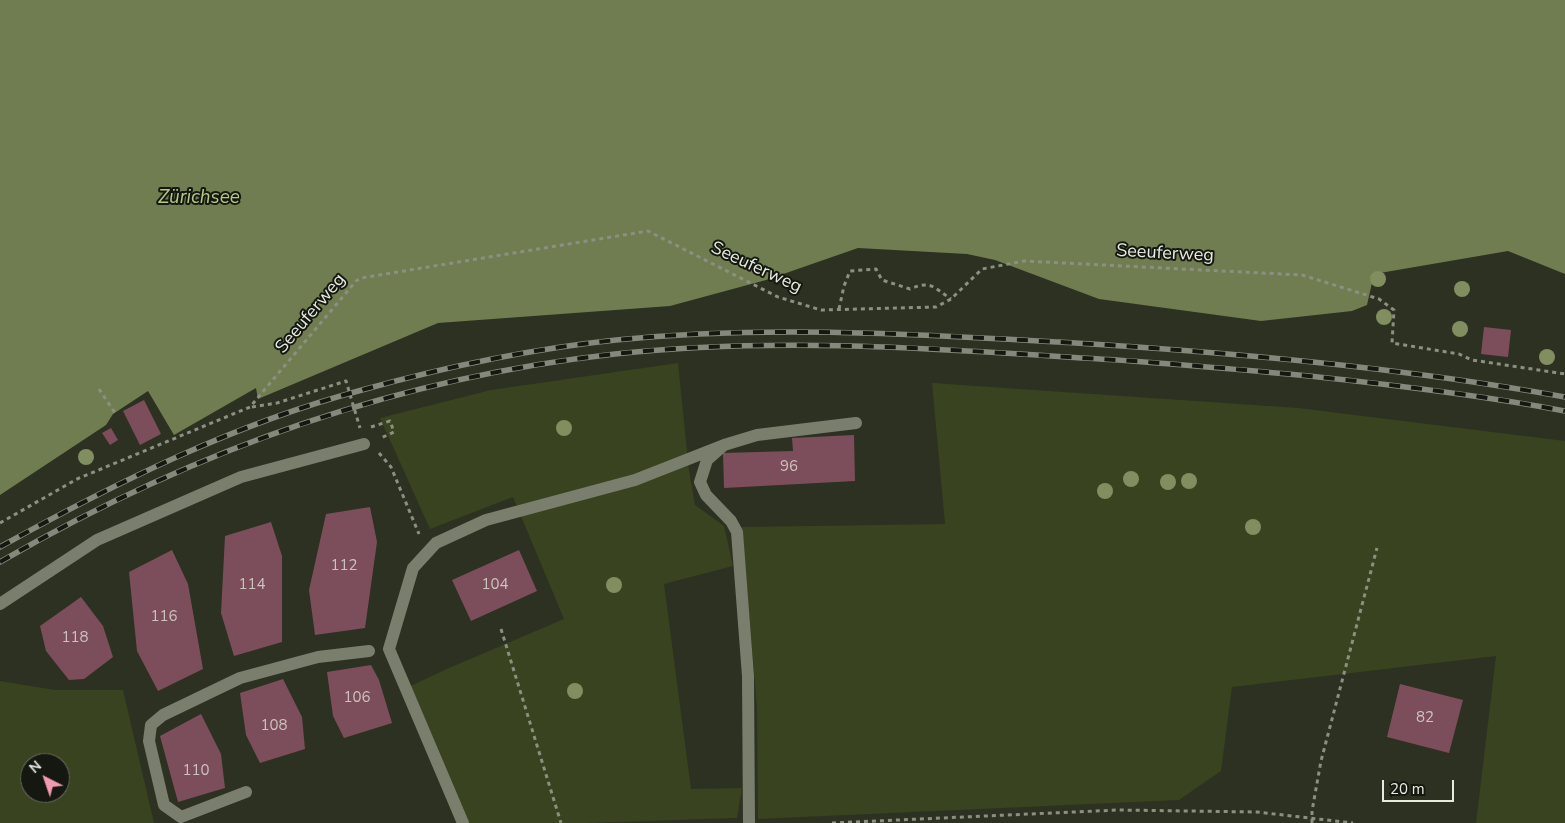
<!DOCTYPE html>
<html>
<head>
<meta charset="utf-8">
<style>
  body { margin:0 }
  #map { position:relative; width:1565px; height:823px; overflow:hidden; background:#2c3121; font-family:"Nunito Sans",sans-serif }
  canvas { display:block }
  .north { position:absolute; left:20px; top:753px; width:50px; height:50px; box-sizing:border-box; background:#151810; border:1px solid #696c63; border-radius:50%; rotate:319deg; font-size:14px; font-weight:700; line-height:20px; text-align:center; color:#e6eadf }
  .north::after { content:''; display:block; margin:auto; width:18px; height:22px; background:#f19ab3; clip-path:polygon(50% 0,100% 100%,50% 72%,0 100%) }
  .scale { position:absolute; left:1382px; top:780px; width:72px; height:22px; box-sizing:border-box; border:2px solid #e6eadf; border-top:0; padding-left:6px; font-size:15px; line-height:18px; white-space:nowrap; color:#e6eadf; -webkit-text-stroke:4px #151810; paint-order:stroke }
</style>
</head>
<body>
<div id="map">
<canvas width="1565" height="823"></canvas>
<div class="north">N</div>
<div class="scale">20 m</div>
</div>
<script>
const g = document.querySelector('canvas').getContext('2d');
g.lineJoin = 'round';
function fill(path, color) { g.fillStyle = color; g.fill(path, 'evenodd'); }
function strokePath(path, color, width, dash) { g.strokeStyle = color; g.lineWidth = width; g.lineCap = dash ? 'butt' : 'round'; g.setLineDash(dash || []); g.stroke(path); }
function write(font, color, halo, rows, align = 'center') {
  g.font = font + ' "Nunito Sans",sans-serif'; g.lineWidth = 4; g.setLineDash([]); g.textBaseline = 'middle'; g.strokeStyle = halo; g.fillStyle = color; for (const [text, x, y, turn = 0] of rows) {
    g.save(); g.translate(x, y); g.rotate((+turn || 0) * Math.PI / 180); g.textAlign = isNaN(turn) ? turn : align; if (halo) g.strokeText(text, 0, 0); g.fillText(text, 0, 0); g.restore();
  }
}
const green = new Path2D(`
  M678,363L689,471L695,505L724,526L733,566L664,584L691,789L742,788L737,818L586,823H463L406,688L449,668L564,619L513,497L430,529L380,418L491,390Z
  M932,383L1298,408L1565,441V823H1476L1496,656L1232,687L1221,771L1179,800L758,819L757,708L742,527L945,524Z
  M0,681L55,690H123L154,823H0ZM30,763H60V793H30Z`);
const water = new Path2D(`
  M0,0H1565V274L1508,251L1374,274L1367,305L1352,311L1261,321L1099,299L995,260L967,254L858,248L766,280L670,306L438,323L258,399L256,388L174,435L148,391L113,414L106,425L0,495Z`);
const building = new Path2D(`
  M1484,327L1511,330L1508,357L1481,354Z
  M144,400L161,434L140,445L123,411Z
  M111,428L118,440L110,445L102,433Z
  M854,435L855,481L724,488L723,453L793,451L792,438Z
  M370,507L377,542L365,628L315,635L309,590L326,514Z
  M271,522L282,556V642L234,656L221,613L225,536Z
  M172,550L188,584L203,669L158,691L137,651L129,572Z
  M519,550L537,591L471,621L452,580Z
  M81,597L103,626L113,657L84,679L69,680L46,651L40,626Z
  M371,665L379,680L392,723L344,738L333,716L327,672Z
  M283,679L302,717L305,749L260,763L246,735L240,693Z
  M1400,684L1463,700L1449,753L1387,737Z
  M201,714L221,754L225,788L178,802L160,736Z`);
const path = new Path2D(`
  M839,309L844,286L850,271L876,269L882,280L910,289C931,280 933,287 951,299
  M99,389L115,413
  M252,407L277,403L346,381L360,428
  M371,427L390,421L394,432L381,438
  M379,453L391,467L419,534
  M0,523L77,479L250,407L356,281L361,278L648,231L778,297L821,310L936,307L951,299L982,269L1024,261L1302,275L1379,299L1394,310L1392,343L1459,354L1472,360L1565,374
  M501,629L561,823
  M832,823L1118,810L1257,812L1353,823
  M1312,823V811L1321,761L1377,548`);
const minor = new Path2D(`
  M0,604L97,540L241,477L364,444
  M246,792L181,817L164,805L149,741L151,725L163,715L240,678L318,657L369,651
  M463,823L389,649L413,568L436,543L486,520L635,480L724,445
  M749,823L748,676L737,532L731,521L706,495L700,482L707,460L724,445L757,435L856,423`);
const rail = new Path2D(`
  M0,547C115,483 234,424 362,390C445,367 530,349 616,340C763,325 912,334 1059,342C1228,352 1398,367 1565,397
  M0,562C190,452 397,378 615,354C770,337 928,348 1083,358C1159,362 1234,369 1309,376C1395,385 1480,395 1565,411`);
const trees = [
  [1378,279],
  [1462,289],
  [1384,317],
  [1460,329],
  [1547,357],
  [564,428],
  [86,457],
  [1131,479],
  [1189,481],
  [1168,482],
  [1105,491],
  [1253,527],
  [614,585],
  [575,691]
];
const numberNames = [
  ["96",789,467],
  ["112",344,566],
  ["114",252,585],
  ["104",495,585],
  ["116",164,617],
  ["118",75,638],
  ["106",357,698],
  ["82",1425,718],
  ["108",274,726],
  ["110",196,771]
];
const streetNames = [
  ["Seeuferweg",1165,254,3],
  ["Seeuferweg",756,268,25],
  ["Seeuferweg",311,314,-50]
];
const waterNames = [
  ["Zürichsee",199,198]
];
fill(green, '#39431f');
fill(water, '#707d51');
fill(building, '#7c4e5b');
strokePath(path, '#8c9083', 3, [4, 4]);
strokePath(minor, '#797f6c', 12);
strokePath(rail, '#84897b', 5.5);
strokePath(rail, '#151810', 4, [11]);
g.fillStyle = '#818e60';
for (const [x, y] of trees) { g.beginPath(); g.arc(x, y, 8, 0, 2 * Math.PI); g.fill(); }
write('15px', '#ccc3be', null, numberNames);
write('18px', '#e6eadf', '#151810', streetNames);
write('italic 19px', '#b4c883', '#151810', waterNames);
</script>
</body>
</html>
